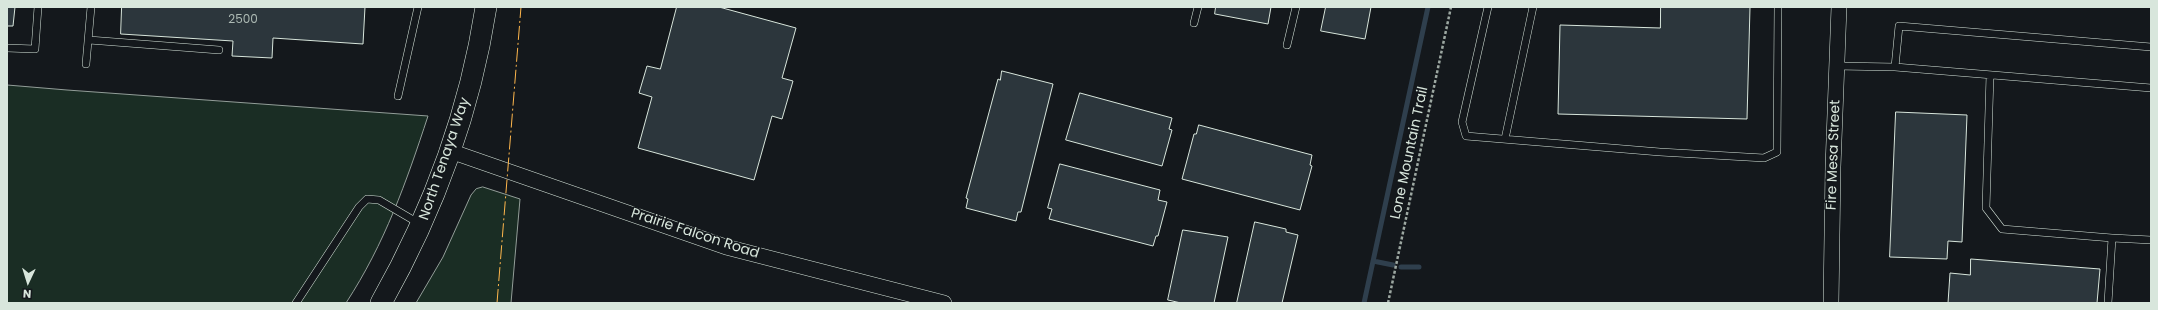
<!DOCTYPE html>
<html>
<head>
<meta charset="utf-8">
<style>
  body { margin:0 }
  #map { position:relative; width:2158px; height:310px; overflow:hidden; background:#14181c; font-family:Poppins,sans-serif }
  canvas { display:block }
  .frame { position:absolute; inset:0; border:8px solid #d8e6dc; pointer-events:none }
  .north { position:absolute; left:8px; top:262px; width:40px; height:40px; -webkit-text-stroke:3px #14181c; paint-order:stroke; rotate:184deg; font-size:11px; font-weight:700; line-height:16px; text-align:center; color:#d8e6dc }
  .north::after { content:''; display:block; margin:auto; width:14px; height:18px; background:#d8e6dc; clip-path:polygon(50% 0,100% 100%,50% 72%,0 100%) }
</style>
</head>
<body>
<div id="map">
<canvas width="2158" height="310"></canvas>
<div class="frame"></div>
<div class="north">N</div>
</div>
<script>
const g = document.querySelector('canvas').getContext('2d');
g.lineJoin = 'round';
function fill(path, color) { g.fillStyle = color; g.fill(path, 'evenodd'); }
function strokePath(path, color, width, dash) { g.strokeStyle = color; g.lineWidth = width; g.lineCap = dash ? 'butt' : 'round'; g.setLineDash(dash || []); g.stroke(path); }
function write(font, color, halo, rows, align = 'center') {
  g.font = font + ' Poppins,sans-serif'; g.lineWidth = 3; g.setLineDash([]); g.textBaseline = 'middle'; g.strokeStyle = halo; g.fillStyle = color; for (const [text, x, y, turn = 0] of rows) {
    g.save(); g.translate(x, y); g.rotate((+turn || 0) * Math.PI / 180); g.textAlign = isNaN(turn) ? turn : align; if (halo) g.strokeText(text, 0, 0); g.fillText(text, 0, 0); g.restore();
  }
}
const green = new Path2D(`
  M7,85L67,90L428,116C406,183 385,243 346,303H7Z
  M483,187L520,199L511,303H416L443,257L471,195L476,189Z`);
const stream = new Path2D(`
  M1373,261L1393,265
  M1401,267H1419
  M1364,303L1428,7`);
const building = new Path2D(`
  M7,7H15L13,26H7Z
  M122,7H365L363,44L273,38L272,58L232,56L233,41L121,34Z
  M677,7H719L796,28L782,78L793,81L782,119L772,116L754,180L638,148L652,97L639,93L647,66L660,69Z
  M1216,7H1271L1268,24L1215,14Z
  M1326,7H1371L1365,39L1321,31Z
  M1661,7H1750L1747,119L1558,114L1560,25L1660,28Z
  M1002,71L1053,84L1021,212H1018L1016,221L966,208L968,199L966,198L998,79L1000,80Z
  M1080,93L1172,118L1169,129L1172,130L1162,166L1066,140Z
  M1896,112L1967,115L1962,242L1948,241L1947,259L1890,257Z
  M1199,125L1312,155L1310,165L1312,166L1300,210L1182,179L1194,134H1196Z
  M1060,164L1160,190L1158,200L1167,202L1158,236H1156L1153,246L1049,219L1052,209L1048,208Z
  M1255,222L1286,229V232L1298,235L1282,303H1237Z
  M1183,230L1228,237L1214,303H1181L1168,300Z
  M1971,259L2100,269L2097,303H1948L1950,273L1970,275Z`);
const path = new Path2D(`
  M1388,303L1451,7`);
const service = new Path2D(`
  M1488,7L1462,122L1466,136L1660,152L1764,158L1777,152L1778,7
  M1194,23L1198,7
  M89,40L219,50
  M1287,45L1296,7
  M7,48L35,49L38,7
  M86,64L91,7
  M1837,66L1895,67L1899,26L2151,47
  M1895,67L2151,88
  M1990,75L1986,208L2002,229L2112,238L2108,303
  M398,96L418,7
  M1505,139L1533,7
  M2112,238L2151,240
  M296,303L359,207L367,199L379,200L420,224`);
const minor = new Path2D(`
  M450,151L726,247L944,303
  M1831,303L1833,167L1839,7`);
const secondary = new Path2D(`
  M381,303C433,211 470,111 486,7`);
const power = new Path2D(`
  M497,303L521,7`);
const numberNames = [
  ["2500",243,20]
];
const streetNames = [
  ["Lone Mountain Trail",1410,153,-78],
  ["Fire Mesa Street",1834,155,-88],
  ["North Tenaya Way",445,159,-71],
  ["Prairie Falcon Road",695,234,18]
];
fill(green, '#1a2d24');
strokePath(green, '#939e99', 1);
strokePath(stream, '#2f3f4d', 5);
fill(building, '#2c363c');
strokePath(building, '#d8e6dc', 1);
strokePath(service, '#d8e6dc', 8);
strokePath(minor, '#d8e6dc', 16);
strokePath(secondary, '#d8e6dc', 22);
strokePath(path, '#9da8a2', 2.5, [3, 2]);
strokePath(service, '#14181c', 7);
strokePath(minor, '#14181c', 15);
strokePath(secondary, '#14181c', 21);
strokePath(power, '#ffb74d', 1, [14, 3, 2, 3]);
write('12px', '#adbab4', null, numberNames);
write('14px', '#d8e6dc', '#14181c', streetNames);
</script>
</body>
</html>
